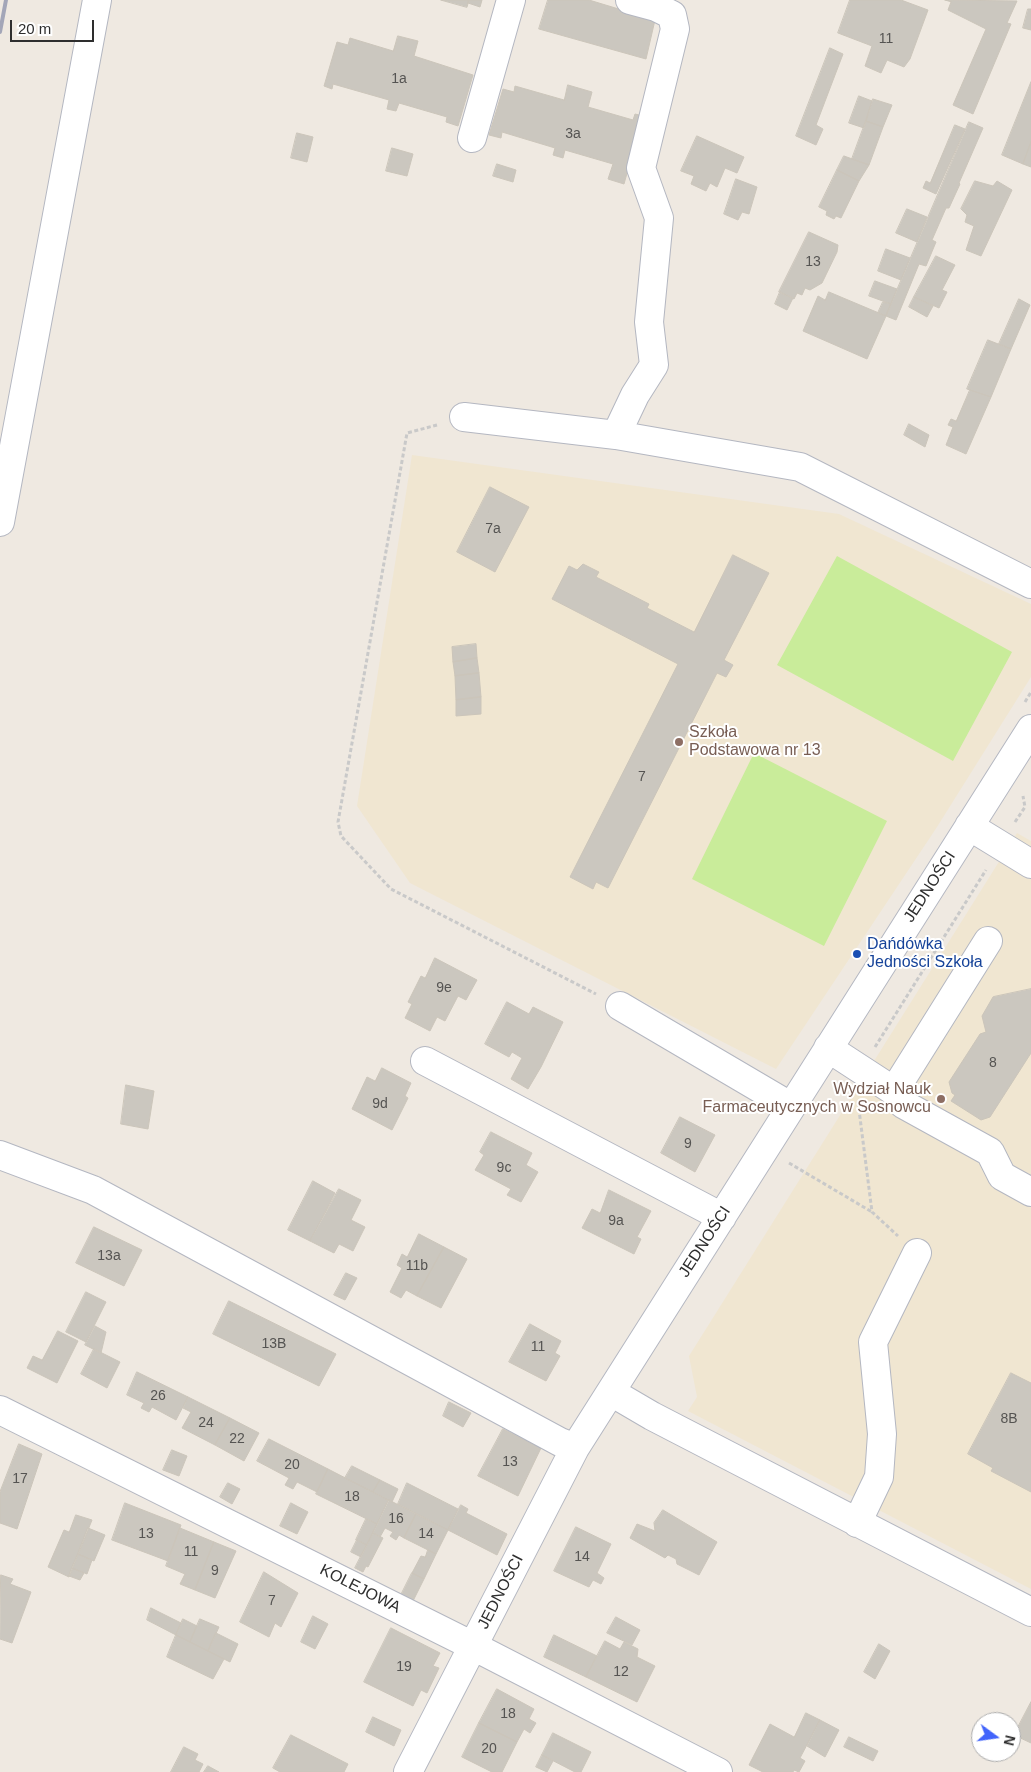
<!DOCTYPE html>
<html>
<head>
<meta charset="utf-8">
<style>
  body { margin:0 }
  #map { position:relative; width:1031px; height:1772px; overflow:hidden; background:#efe9e1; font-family:Helvetica,sans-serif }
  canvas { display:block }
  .north { position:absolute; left:971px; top:1712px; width:50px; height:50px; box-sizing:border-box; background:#fff; border:1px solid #ababab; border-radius:50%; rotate:104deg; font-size:14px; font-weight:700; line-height:20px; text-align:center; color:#2e2e2e }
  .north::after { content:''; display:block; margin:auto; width:18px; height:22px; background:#4264fb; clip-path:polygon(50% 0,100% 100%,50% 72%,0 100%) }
  .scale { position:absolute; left:10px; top:20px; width:84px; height:22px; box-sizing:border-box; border:2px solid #2e2e2e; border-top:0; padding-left:6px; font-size:15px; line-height:18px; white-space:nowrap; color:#2e2e2e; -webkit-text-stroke:4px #fff; paint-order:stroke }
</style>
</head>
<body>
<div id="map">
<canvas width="1031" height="1772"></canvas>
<div class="north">N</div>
<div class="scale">20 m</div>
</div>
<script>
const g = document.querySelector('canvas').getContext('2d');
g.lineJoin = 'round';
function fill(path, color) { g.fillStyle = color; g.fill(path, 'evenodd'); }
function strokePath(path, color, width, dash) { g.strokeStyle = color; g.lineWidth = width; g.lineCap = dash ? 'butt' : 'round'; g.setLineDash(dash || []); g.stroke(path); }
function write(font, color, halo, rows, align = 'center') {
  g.font = font + ' Helvetica,sans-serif'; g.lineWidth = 4; g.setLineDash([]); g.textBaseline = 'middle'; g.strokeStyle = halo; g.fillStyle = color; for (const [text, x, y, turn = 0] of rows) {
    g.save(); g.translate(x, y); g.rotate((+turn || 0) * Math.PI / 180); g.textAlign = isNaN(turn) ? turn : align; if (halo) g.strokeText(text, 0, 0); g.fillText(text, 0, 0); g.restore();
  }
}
const education = new Path2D(`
  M412,455L839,514L1031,604V677L937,827L776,1069L410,883L357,806Z
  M1017,833L1031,841V1589L688,1411L697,1397L689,1356Z`);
const pitch = new Path2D(`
  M837,556L1012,652L953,761L777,665Z
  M754,753L887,821L824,946L692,879Z`);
const building = new Path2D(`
  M441,0H469L467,7Z
  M469,0H482L480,7L468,3Z
  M548,0H589L655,20L646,59L539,29Z
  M850,0H901L928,10L910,59L904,67L887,60L881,73L865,66L872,46L838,33Z
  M945,0L1017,1L1007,23L1011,24L973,114L953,105L986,29L948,10L951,2Z
  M1028,9H1031V30L1023,28Z
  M398,36L418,41L414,56L473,75L458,126L446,122L447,117L399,103L396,111L387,109L389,100L333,84L332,89L324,86L337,42L348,45L350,38L393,51Z
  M830,48L843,54L816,125L823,129L816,145L796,136Z
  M1031,82V142L1023,164L1002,155Z
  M568,85L592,92L588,107L633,120L635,114L643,116L624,184L608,179L613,164L565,150L563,158L553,155L555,148L502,132L501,138L489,135L503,89L514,92L515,86L564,100Z
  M859,96L872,101L864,128L849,123Z
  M873,99L892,105L883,127L866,121Z
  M866,121L883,127L869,165L852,159Z
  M969,122L983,128L959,183L960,184L949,208H946L932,240L936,242L926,266L919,264L896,320L886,316Z
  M955,125L965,129L936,194L923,188L926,181L930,183Z
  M297,133L313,137L307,162L291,158Z
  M697,136L744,157L737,173L725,168L717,187L710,183L706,191L691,184L694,176L681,171Z
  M1031,142V167L1023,164Z
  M392,148L413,154L407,176L386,171Z
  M844,156L869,165L859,181L837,170Z
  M497,164L516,170L513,182L493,176Z
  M837,170L859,181L841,218L836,216L834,219L826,215L827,211L819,207Z
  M736,179L757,187L749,214L742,212L738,220L724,214Z
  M975,181L993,186L997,181L1012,190L981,256L966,250L974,226L965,222L967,215L961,209Z
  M907,209L927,217L917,242L896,233Z
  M809,232L838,245L837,252L822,283L810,290L805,288L802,295L797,293L794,299L779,292Z
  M886,249L910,258L901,280L878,271Z
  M936,256L955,265L942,290L947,292L939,308L914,297Z
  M875,281L897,289L891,304L869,296Z
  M780,292L793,298L787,310L775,304Z
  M829,292L886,316L867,359L803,331L818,296L825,300Z
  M914,297L933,306L927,317L909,307Z
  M1019,299L1030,305L1011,349L999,344Z
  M883,302L891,304L886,316L878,313Z
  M988,340L1011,349L991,397L967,389Z
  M970,390L991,397L966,454L946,445L953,427L948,425L951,419L956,421Z
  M909,424L929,435L925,447L904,435Z
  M490,487L529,507L495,572L457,552Z
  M733,555L769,573L724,660L733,665L726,677L717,673L608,888L596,882L593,889L570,877L678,664L552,599L569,566L577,570L583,564L599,572L596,577L649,604L647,608L694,632Z
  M476,644L477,658L453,662L452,647Z
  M477,658L479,673L455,676L453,662Z
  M479,673L481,697L456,700L455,676Z
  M481,697V714L456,716V700Z
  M435,958L477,980L466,1000L458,996L445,1021L437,1017L430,1031L405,1018L412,1004L408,1002L421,976L425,978Z
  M1031,989V1053L990,1117L981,1120L951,1101L955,1095L952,1093L949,1082L980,1034L986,1032L982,1016L993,997Z
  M507,1002L529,1014L533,1007L563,1022L541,1067L528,1089L511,1079L522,1058L512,1052L509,1057L485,1044Z
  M382,1068L411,1083L405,1096L408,1098L392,1130L352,1109L367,1077L375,1081Z
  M126,1085L154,1091L148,1129L121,1124Z
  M680,1117L715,1135L695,1172L661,1153Z
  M491,1132L532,1153L526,1165L538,1172L521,1202L507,1195L511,1189L475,1170L484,1155L480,1152Z
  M313,1181L335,1193L310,1241L288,1230Z
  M339,1189L361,1200L351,1220L365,1227L353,1251L339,1244L334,1253L310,1241Z
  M609,1190L651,1211L637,1237L641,1239L634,1254L582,1228L592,1209L600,1213Z
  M94,1227L142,1250L124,1286L76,1263Z
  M419,1234L444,1247L417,1296L406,1290L401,1298L390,1292L402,1268L397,1265L402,1254L407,1257Z
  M444,1247L467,1259L441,1308L417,1296Z
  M346,1273L357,1278L345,1300L334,1295Z
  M86,1292L106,1302L86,1342L66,1332Z
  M229,1301L336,1354L319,1386L213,1334Z
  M530,1324L561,1341L555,1353L560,1356L546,1381L509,1362Z
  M95,1326L106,1332L101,1353L85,1345Z
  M58,1331L78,1341L57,1383L27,1368L33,1356L42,1360Z
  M94,1349L120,1362L107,1388L81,1374Z
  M137,1372L188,1397L176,1420L152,1407L149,1412L141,1408L144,1403L127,1395Z
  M1011,1373L1031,1383V1492L991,1471L993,1468L968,1454Z
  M188,1397L230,1418L215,1445L182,1428L191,1412L183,1408Z
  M449,1402L471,1413L463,1427L443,1416Z
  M230,1418L259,1433L244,1461L215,1445Z
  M503,1429L541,1448L518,1496L478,1476Z
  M269,1439L328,1469L317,1492L297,1482L293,1489L285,1485L289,1478L257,1461Z
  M19,1444L42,1454L17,1529L0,1523V1492Z
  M172,1450L187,1456L179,1476L163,1470Z
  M352,1466L380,1480L373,1492L345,1478Z
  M328,1469L388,1500L377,1524L316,1494Z
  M380,1480L398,1489L392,1502L373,1492Z
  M228,1483L240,1489L232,1504L220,1497Z
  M407,1483L458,1509L448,1530L398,1504Z
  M389,1500L416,1514L404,1538L399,1535L396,1540L390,1536L393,1532L385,1528L380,1537L373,1533Z
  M125,1503L181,1525L168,1561L112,1540Z
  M291,1503L308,1512L297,1534L280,1526Z
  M461,1505L468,1509L466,1513L507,1534L497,1555L448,1530Z
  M663,1510L717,1542L699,1575L677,1564L676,1559L668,1555L665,1558L630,1538L637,1524L655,1531L654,1523Z
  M416,1514L448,1530L436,1554L404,1538Z
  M76,1515L92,1520L69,1577L48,1567L64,1530L69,1532Z
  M366,1519L377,1524L367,1545L356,1540Z
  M576,1527L611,1544L597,1573L604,1578L601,1584L593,1580L589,1587L554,1571Z
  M88,1528L105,1535L94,1561L78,1554Z
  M180,1528L214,1542L195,1590L180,1584L185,1574L166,1566Z
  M373,1533L383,1538L368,1567L366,1566L363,1572L355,1568Z
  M357,1540L367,1545L361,1557L351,1552Z
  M214,1542L236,1551L215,1598L195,1590Z
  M428,1550L436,1554L424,1579L412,1573L421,1556L425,1557Z
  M78,1554L92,1560L87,1574L72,1568Z
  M72,1568L84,1573L80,1580L69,1576Z
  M264,1572L298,1593L281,1627L275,1623L269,1637L240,1622Z
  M412,1573L424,1579L412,1603L400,1597Z
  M1,1575L13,1579L10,1584L31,1592L12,1643L0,1639Z
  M151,1608L181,1623L176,1635L147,1620Z
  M313,1616L328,1624L315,1649L301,1642Z
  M616,1617L640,1630L632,1645L607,1633Z
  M183,1619L197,1626L190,1642L176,1635Z
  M200,1619L219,1627L208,1651L190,1642Z
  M391,1628L440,1653L433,1666L439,1668L427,1693L421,1690L413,1706L364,1682Z
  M216,1633L238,1644L230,1662L208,1651Z
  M176,1635L224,1659L213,1679L167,1657Z
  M554,1635L597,1656L586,1677L544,1657Z
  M605,1641L620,1649L624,1642L638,1649L637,1657L655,1666L637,1702L586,1677Z
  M879,1644L890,1651L875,1679L864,1672Z
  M497,1689L534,1709L529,1719L536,1723L530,1733L524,1729L517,1742L479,1723Z
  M1031,1702V1743L1014,1735Z
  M806,1713L820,1720L800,1758L805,1761L799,1772L794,1770L793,1772H763L749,1765L770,1724L794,1737Z
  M373,1717L401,1730L394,1746L366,1732Z
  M820,1720L839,1730L825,1757L807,1746Z
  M479,1723L517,1742L502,1772H492L462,1757Z
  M553,1733L591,1752L581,1772H575L542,1755Z
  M291,1735L348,1764L344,1772H280L273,1768Z
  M849,1737L878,1751L873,1761L844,1747Z
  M184,1747L198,1754L195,1760L203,1764L199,1772H171Z
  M542,1755L553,1761L547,1772L536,1767Z
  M208,1766L219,1772H204Z`);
const path = new Path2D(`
  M437,425L407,433L338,822L341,836L391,889L596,994
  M1025,702L1031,692
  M1015,822L1025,807L1023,796
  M875,1047L986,870
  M858,1102L872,1212L898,1236
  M789,1163L872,1212`);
const minor = new Path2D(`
  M472,138L511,0
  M464,417L616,435L800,467L1031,584
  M616,435L635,395L654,365L649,322L659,218L641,168L675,29L672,15L656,7L630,0
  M0,522L97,0
  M969,826L1031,864
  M620,1006L790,1106
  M828,1048L894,1091L988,941
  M425,1061L722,1217
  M894,1091L903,1104L990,1152L1002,1176L1031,1192
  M0,1155L93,1190L560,1442L575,1448
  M611,1392L652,1416L1031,1612
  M0,1410L473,1646L718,1772
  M857,1523L879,1477L882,1434L873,1342L917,1253
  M408,1772L575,1448L1031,729`);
const rail = new Path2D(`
  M0,32L6,0`);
const markers = [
  [679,742,5,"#8d6e63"],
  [857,954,5,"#1a4fb4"],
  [941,1099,5,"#8d6e63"]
];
const numberNames = [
  ["11",886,39],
  ["1a",399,79],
  ["3a",573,134],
  ["13",813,262],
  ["7a",493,529],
  ["7",642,777],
  ["9e",444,988],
  ["8",993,1063],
  ["9d",380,1104],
  ["9",688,1144],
  ["9c",504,1168],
  ["9a",616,1221],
  ["13a",109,1256],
  ["11b",417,1266],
  ["13B",274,1344],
  ["11",538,1347],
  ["26",158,1396],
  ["8B",1009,1419],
  ["24",206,1423],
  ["22",237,1439],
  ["13",510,1462],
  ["20",292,1465],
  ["17",20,1479],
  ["18",352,1497],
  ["16",396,1519],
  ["13",146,1534],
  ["14",426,1534],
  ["11",191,1552],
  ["14",582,1557],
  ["9",215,1571],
  ["7",272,1601],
  ["19",404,1667],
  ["12",621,1672],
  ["18",508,1714],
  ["20",489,1749]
];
const educationNames = [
  ["Szkoła",689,733],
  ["Podstawowa nr 13",689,751],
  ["Wydział Nauk",931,1090,"right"],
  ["Farmaceutycznych w Sosnowcu",931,1108,"right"]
];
const streetNames = [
  ["JEDNOŚCI",930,887,-57],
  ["JEDNOŚCI",705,1242,-57],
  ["KOLEJOWA",360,1589,27],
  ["JEDNOŚCI",501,1592,-63]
];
const transitNames = [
  ["Dańdówka",867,945],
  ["Jedności Szkoła",867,963]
];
fill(education, '#f0e6d1');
fill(pitch, '#c9ec9a');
fill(building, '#cbc7bf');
strokePath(building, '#cbc5ba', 1);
strokePath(minor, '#b4b7c1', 30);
strokePath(path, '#c9c9c9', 3, [4, 2.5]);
strokePath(minor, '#fff', 28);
strokePath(rail, '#a3a6b8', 4);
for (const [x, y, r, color] of markers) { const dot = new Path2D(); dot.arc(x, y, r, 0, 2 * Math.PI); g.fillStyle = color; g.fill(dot); strokePath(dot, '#fff', 2); }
write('14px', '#555452', null, numberNames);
write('16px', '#785e54', '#fff', educationNames, 'left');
write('16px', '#2e2e2e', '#fff', streetNames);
write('16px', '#164399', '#fff', transitNames, 'left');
</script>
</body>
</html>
